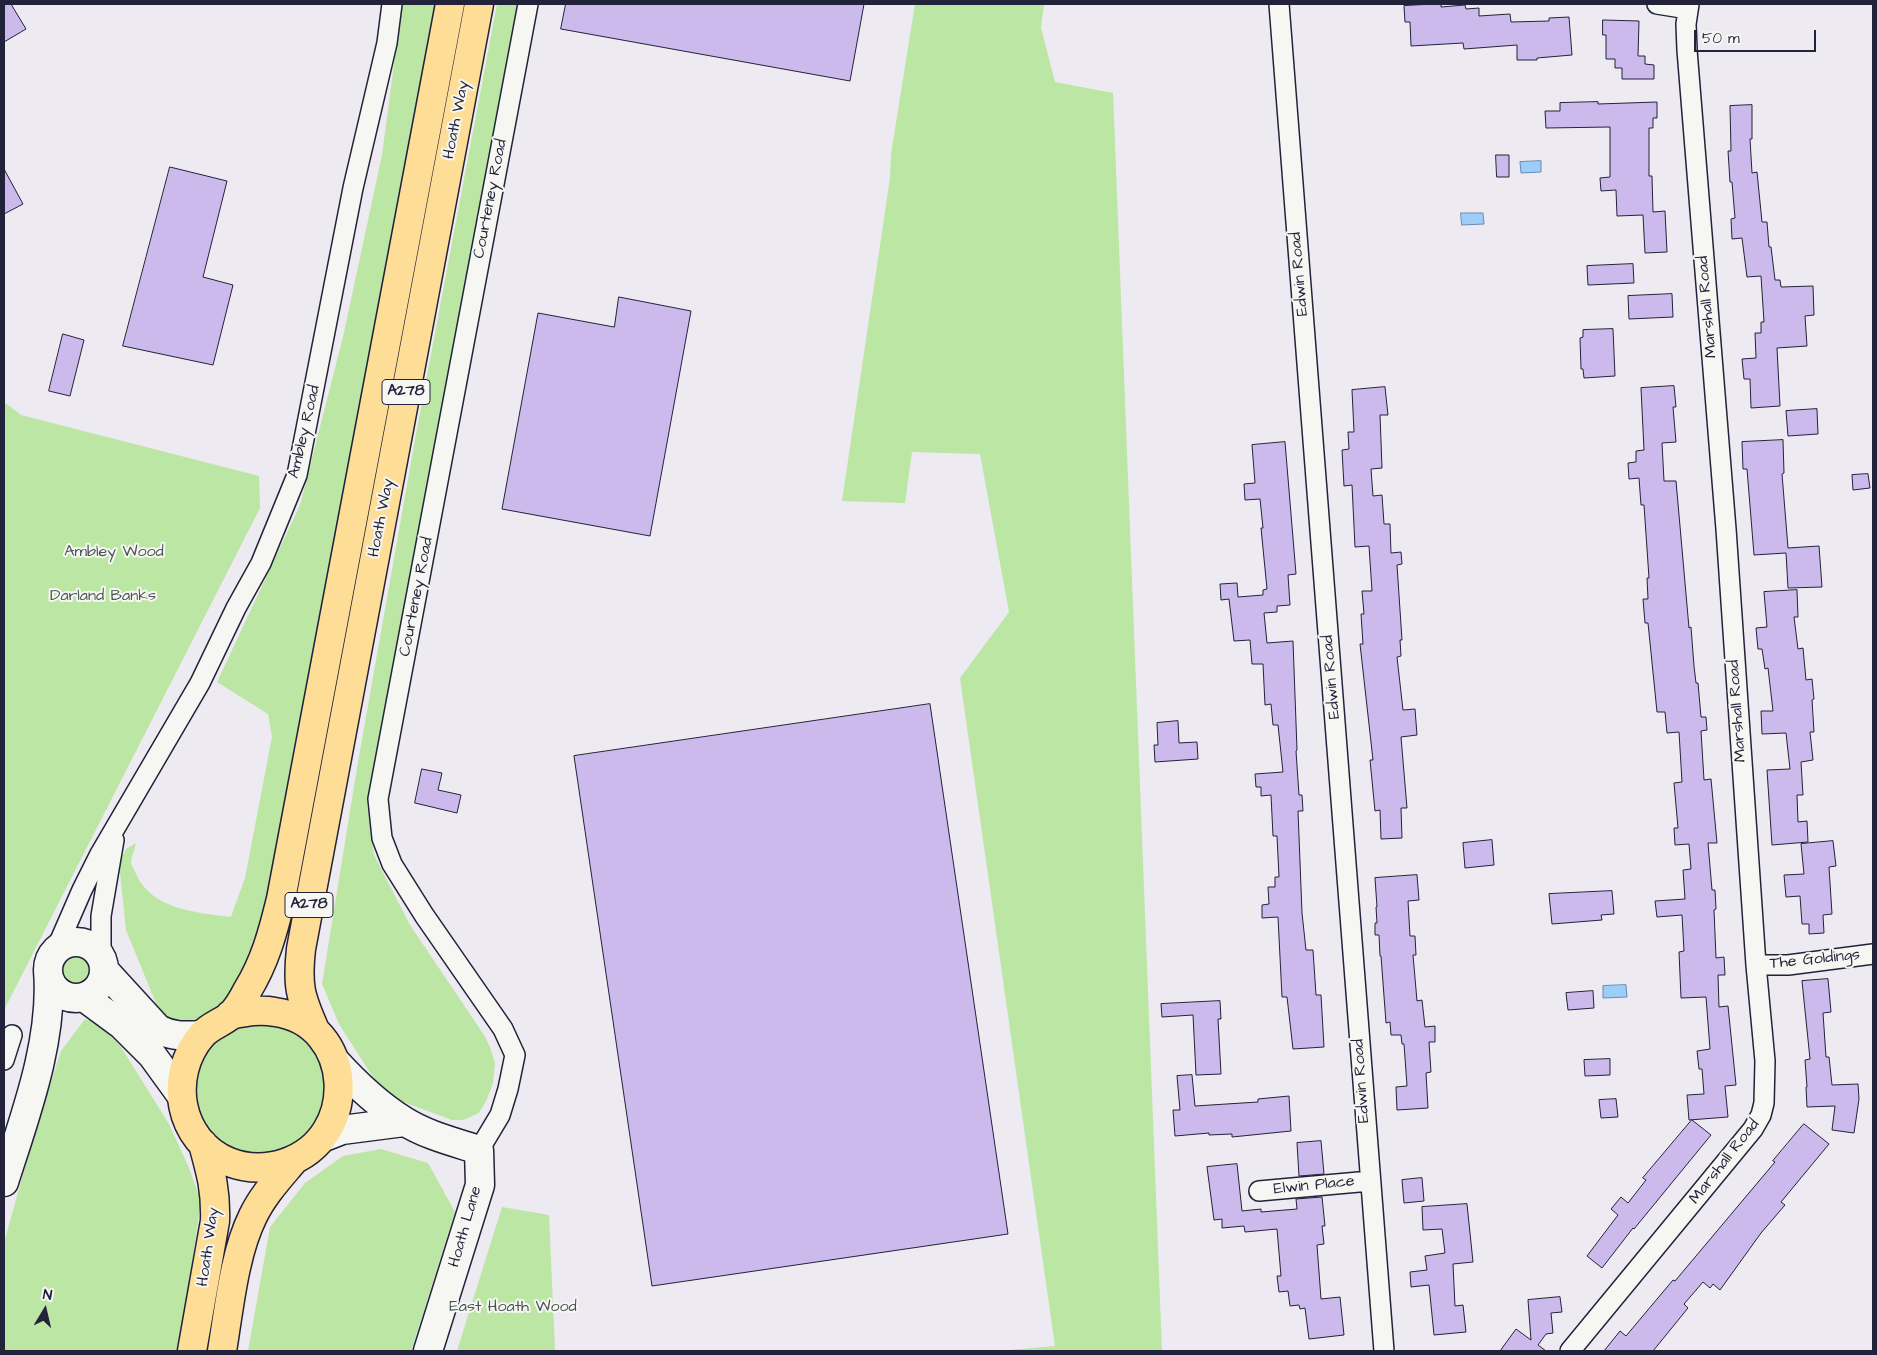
<!DOCTYPE html>
<html>
<head>
<meta charset="utf-8">
<style>
  body { margin:0 }
  #map { position:relative; width:1877px; height:1355px; overflow:hidden; background:#edeaf1; font-family:"Architects Daughter",sans-serif }
  canvas { display:block }
  .frame { position:absolute; inset:0; border:5px solid #22223b; pointer-events:none }
  .north { position:absolute; left:20px; top:1285px; width:50px; height:50px; -webkit-text-stroke:4px #f6f6f2; paint-order:stroke; rotate:9deg; font-size:14px; font-weight:700; line-height:20px; text-align:center; color:#22223b }
  .north::after { content:''; display:block; margin:auto; width:18px; height:22px; background:#22223b; clip-path:polygon(50% 0,100% 100%,50% 72%,0 100%) }
  .scale { position:absolute; left:1694px; top:30px; width:122px; height:22px; box-sizing:border-box; border:2px solid #22223b; border-top:0; padding-left:6px; font-size:15px; line-height:18px; white-space:nowrap; color:#22223b; -webkit-text-stroke:4px #f6f6f2; paint-order:stroke }
</style>
</head>
<body>
<div id="map">
<canvas width="1877" height="1355"></canvas>
<div class="frame"></div>
<div class="north">N</div>
<div class="scale">50 m</div>
</div>
<script>
const g = document.querySelector('canvas').getContext('2d');
g.lineJoin = 'round';
function fill(path, color) { g.fillStyle = color; g.fill(path, 'evenodd'); }
function strokePath(path, color, width, dash) { g.strokeStyle = color; g.lineWidth = width; g.lineCap = dash ? 'butt' : 'round'; g.setLineDash(dash || []); g.stroke(path); }
function write(font, color, halo, rows, align = 'center') {
  g.font = font + ' "Architects Daughter",sans-serif'; g.lineWidth = 4; g.setLineDash([]); g.textBaseline = 'middle'; g.strokeStyle = halo; g.fillStyle = color; for (const [text, x, y, turn = 0] of rows) {
    g.save(); g.translate(x, y); g.rotate((+turn || 0) * Math.PI / 180); g.textAlign = isNaN(turn) ? turn : align; if (halo) g.strokeText(text, 0, 0); g.fillText(text, 0, 0); g.restore();
  }
}
const green = new Path2D(`
  M402,4H439L266,921L244,977L221,1003L204,1017L174,1024L162,1018L126,930L119,863L126,849L136,843C135,849 131,857 131,863C132,866 135,871 136,874C151,909 197,913 231,917L245,878L272,737L268,714L217,682L300,505L343,337L382,155Z
  M497,4H519L443,416L367,803L374,855L410,925L484,1035L490,1047L495,1063L493,1083L487,1099L479,1113L463,1120H452L398,1100L376,1082L339,1024L322,984L358,762L416,434Z
  M915,4H1044L1041,28L1055,82L1113,93L1162,1351H997L1055,1346L960,678L1009,612L980,454L912,452L905,503L842,501L890,178L891,154Z
  M4,402L21,415L259,476L260,508L4,1010Z
  M62 970a14 14 0 1 1 28 0a14 14 0 1 1-28 0Z
  M85,1019L99,1023L121,1047L169,1124L189,1168L201,1201L179,1351H4V1243L33,1138L61,1051Z
  M193 1089a66 66 0 1 1 132 0a66 66 0 1 1-132 0Z
  M381,1149L428,1163L455,1212L411,1351H248L270,1227L305,1183L343,1156Z
  M502,1207L549,1215L555,1351H457Z`);
const water = new Path2D(`
  M1541,161V172L1521,173L1520,162Z
  M1461,213H1483L1484,224L1462,225Z
  M1626,985L1627,997L1603,998V986Z`);
const building = new Path2D(`
  M4,4H11L26,29L4,42Z
  M566,4H864L850,81L561,29Z
  M1441,4V7L1465,5L1466,9L1479,8V16L1510,14L1511,22L1549,21V18L1569,17L1572,55L1537,58V60H1517V45L1464,49L1463,43L1411,46L1410,22H1405L1404,6Z
  M1603,20L1639,21L1638,56H1645V64L1654,65V79H1622V68H1615V59H1606V35H1603Z
  M1598,102V104L1657,102V118H1653V128H1649V176H1652L1653,212L1665,211L1667,252L1645,253L1643,215L1617,216L1616,190L1601,191L1600,178L1610,177V127L1546,128L1545,111H1560V103Z
  M1752,105V139H1750L1752,173L1757,172L1762,222H1767L1769,247H1771L1775,280H1780L1781,287L1813,286L1814,315L1805,316L1807,346L1777,348L1780,406L1751,408L1750,379H1744L1742,359L1756,358L1755,333H1761V322H1764L1761,276L1747,277L1742,238L1732,239L1731,219L1735,218L1732,182H1730L1728,151H1731L1730,106Z
  M1496,155H1509V177H1497Z
  M170,167L227,181L203,277L233,285L213,365L123,346Z
  M4,169L23,204L4,214Z
  M1633,264L1634,283L1588,285L1587,266Z
  M1672,294L1673,317L1629,319L1628,296Z
  M619,297L691,311L650,536L502,509L538,313L614,327Z
  M1613,329L1615,376L1584,378L1583,369H1581L1580,338L1583,337V330Z
  M63,334L84,340L70,396L49,391Z
  M1674,386L1676,407H1673L1676,442L1662,443L1664,481H1676L1689,628L1691,627L1694,666L1696,683H1698L1701,717H1706L1707,730L1701,731L1704,780L1711,779L1717,843H1708L1712,890H1715L1716,909L1714,910L1716,958L1724,957L1725,975H1718L1719,1007L1728,1006L1736,1085L1725,1086L1728,1117L1689,1120L1687,1095L1704,1094L1702,1069H1699L1697,1051L1710,1049L1706,997L1681,998L1679,952L1684,951L1682,915L1657,917L1655,901L1685,899L1683,870L1691,869L1689,844L1675,845L1674,828H1678L1674,783L1682,782L1679,732L1667,733L1665,712H1657L1648,623H1645L1643,599H1648L1647,578H1649L1644,505H1641L1639,478L1629,479L1628,463L1636,462V451L1644,450L1641,388Z
  M1385,387L1388,415H1380L1382,468L1371,469L1373,496L1382,495L1384,524H1390L1391,553L1401,552L1402,564L1397,565L1402,640H1400L1401,656L1397,657L1403,710L1415,709L1417,735L1401,737L1407,808H1401L1402,838L1381,839L1380,810L1375,811L1370,760H1373L1360,644H1363L1361,614H1364L1362,591H1372L1369,546L1355,547L1352,485L1344,486L1342,450L1349,449L1348,432H1354L1352,390Z
  M1817,409L1818,434L1788,436L1786,411Z
  M1783,440L1784,473L1782,474L1788,548L1819,546L1822,587L1788,588L1786,553L1754,555L1747,469H1743L1742,442Z
  M1285,442L1296,574L1288,575L1290,605L1277,606V612L1264,613L1267,643L1293,641L1297,750L1296,751L1299,795H1302L1303,811H1298L1302,913L1306,950H1313L1316,995H1321L1324,1047L1293,1049L1287,997H1282L1278,917L1262,918V905L1269,904L1268,887H1275V877H1279L1277,836H1273L1271,795L1261,796V787H1256L1255,774L1283,772L1278,725H1273L1271,704L1265,705L1263,664H1252L1250,640L1234,641L1229,599L1221,600L1220,584L1237,583L1238,597L1263,595V590L1267,589L1261,528H1263L1260,499L1245,500L1244,484L1255,483L1252,445Z
  M1868,474L1870,488L1853,490L1852,475Z
  M1797,590L1798,617H1794L1798,649L1803,648L1806,680L1812,679L1814,699L1812,700L1814,732H1810L1813,760L1801,762L1803,795H1797L1798,822L1807,821L1808,842L1772,845L1767,770L1790,769L1786,733L1762,734L1761,711H1773L1768,668L1765,669L1762,649H1758L1756,628L1767,627L1764,592Z
  M930,704L1008,1234L652,1286L574,756Z
  M1178,721L1179,743L1197,742L1198,759L1155,762L1154,745H1158L1157,723Z
  M422,769L442,773L438,790L461,795L457,813L415,803Z
  M1492,840L1494,865L1465,868L1463,843Z
  M1833,841L1836,866L1829,867L1832,914L1823,915L1824,933L1809,934V924H1802L1800,896L1786,897L1784,875L1804,874L1801,844Z
  M1417,875L1419,900L1408,901L1410,936H1415L1416,955H1413L1417,1001L1422,1000L1425,1027L1435,1026V1042H1429L1431,1072L1426,1073L1428,1108L1397,1110L1396,1087L1407,1086L1404,1044H1402L1401,1035H1391L1390,1022L1386,1023L1381,956H1380L1379,935H1375V923H1377L1376,907H1377L1375,878Z
  M1612,891L1614,914L1601,915L1602,920L1552,924L1549,894Z
  M1828,979L1831,1012L1823,1013L1826,1057H1829L1832,1085L1858,1084L1859,1099L1854,1133L1832,1130L1835,1106L1807,1107L1806,1087H1807L1805,1060L1810,1059L1802,981Z
  M1593,991L1594,1008L1568,1010L1566,993Z
  M1220,1001L1221,1019H1218L1221,1074L1196,1075L1193,1015L1162,1017L1161,1004Z
  M1610,1059V1075L1585,1076L1584,1060Z
  M1192,1075L1195,1106L1258,1102V1099L1289,1096L1291,1131L1232,1137V1134L1209,1135V1133L1175,1136L1173,1110H1180L1177,1076Z
  M1616,1099L1618,1117L1601,1118L1599,1100Z
  M1692,1120L1711,1135L1634,1229L1633,1228L1602,1268L1587,1256L1618,1215L1611,1209L1621,1197L1628,1203L1646,1180L1643,1178Z
  M1804,1124L1829,1144L1781,1202L1785,1205L1761,1233L1720,1290L1713,1284L1710,1288L1703,1282L1684,1304L1688,1308L1653,1351H1604L1620,1331L1626,1336L1673,1280L1675,1281L1775,1162L1773,1161Z
  M1321,1141L1324,1174L1299,1176L1297,1143Z
  M1237,1164L1242,1211L1261,1209V1212L1297,1209L1296,1199L1322,1197L1325,1226H1322L1324,1244L1317,1245L1321,1299L1340,1297L1344,1335L1309,1339L1305,1308L1300,1309L1299,1305L1290,1306L1288,1291L1279,1292L1277,1276H1281L1277,1229L1245,1232L1244,1226L1222,1228V1219L1214,1220L1207,1167Z
  M1422,1178L1424,1201L1404,1203L1402,1180Z
  M1467,1204L1473,1262L1453,1264L1455,1306L1463,1305L1466,1332L1434,1335L1429,1285L1411,1287L1410,1272L1427,1270L1425,1256L1445,1253L1442,1229L1423,1230L1422,1207Z
  M1560,1297L1562,1312L1551,1313L1553,1333L1546,1334L1538,1345L1546,1351H1500L1516,1329L1531,1340L1528,1300Z`);
const street = new Path2D(`
  M1279,4L1384,1351
  M1657,4L1688,9
  M55,952L82,890L100,854L200,683L236,608L261,563L297,475L353,188L387,43L392,4
  M101,957V916L114,840
  M1756,965H1788L1873,954
  M4,1060L12,1035
  M479,1150L500,1115L508,1089L515,1055L503,1029L424,915L392,864L382,838L378,799L528,4
  M1259,1191L1370,1181
  M1570,1351L1753,1129L1761,1115L1764,1103L1765,1061L1756,965L1726,529L1687,50L1686,24L1689,4`);
const secondary = new Path2D(`
  M48 970a28 28 0 1 1 56 0a28 28 0 1 1-56 0Z
  M104,970L158,1029C173,1037 186,1036 202,1035
  M84,997L122,1025L152,1055L181,1095
  M335,1061C355,1083 378,1105 404,1121C426,1135 454,1142 479,1150L480,1185L428,1351
  M324,1137L342,1130L404,1122
  M4,1182C25,1116 54,1040 48,970`);
const primary = new Path2D(`
  M230,1015C245,1012 259,1009 275,1012C355,1023 361,1138 285,1163C267,1169 247,1169 229,1162C178,1141 167,1076 202,1035C210,1026 221,1023 230,1016C236,1010 243,999 247,991C265,962 273,932 281,899L450,4
  M315,1030C300,996 297,986 301,949L479,4
  M192,1351L215,1221C216,1190 211,1173 203,1144
  M222,1351C229,1309 234,1254 253,1216C263,1195 279,1178 294,1160`);
const shields = [
  [406,392,48],
  [309,905,48]
];
const shieldNames = [
  ["A278",406,392],
  ["A278",309,905]
];
const streetNames = [
  ["Hoath Way",457,120,-79],
  ["Courteney Road",491,199,-79],
  ["Edwin Road",1300,274,-95],
  ["Marshall Road",1708,307,-95],
  ["Ambley Road",305,432,-77],
  ["Hoath Way",382,518,-79],
  ["Courteney Road",417,597,-79],
  ["Edwin Road",1332,677,-95],
  ["Marshall Road",1738,711,-94],
  ["The Goldings",1815,960,-6],
  ["Edwin Road",1362,1081,-94],
  ["Marshall Road",1725,1162,-52],
  ["Elwin Place",1314,1186,-6],
  ["Hoath Lane",466,1227,-74],
  ["Hoath Way",209,1247,-82]
];
const parkNames = [
  ["Ambley Wood",114,553],
  ["Darland Banks",103,597],
  ["East Hoath Wood",513,1308]
];
fill(green, '#bbe6a3');
fill(water, '#9dcefa');
strokePath(water, '#6c89ae', 1);
fill(building, '#cbbaeb');
strokePath(building, '#22223b', 1);
strokePath(street, '#22223b', 22);
strokePath(secondary, '#22223b', 31);
strokePath(primary, '#22223b', 31);
strokePath(street, '#f6f6f2', 19);
strokePath(secondary, '#f6f6f2', 28);
strokePath(primary, '#fedd96', 28);
for (const [x, y, w] of shields) { const box = new Path2D(); box.roundRect(x - w / 2, y - 12.5, w, 25, 4); g.fillStyle = '#f6f6f2'; g.fill(box); strokePath(box, '#22223b', 1); }
write('bold 15px', '#22223b', null, shieldNames);
write('16px', '#22223b', '#f6f6f2', streetNames);
write('16px', '#485355', '#f6f6f2', parkNames);
</script>
</body>
</html>
